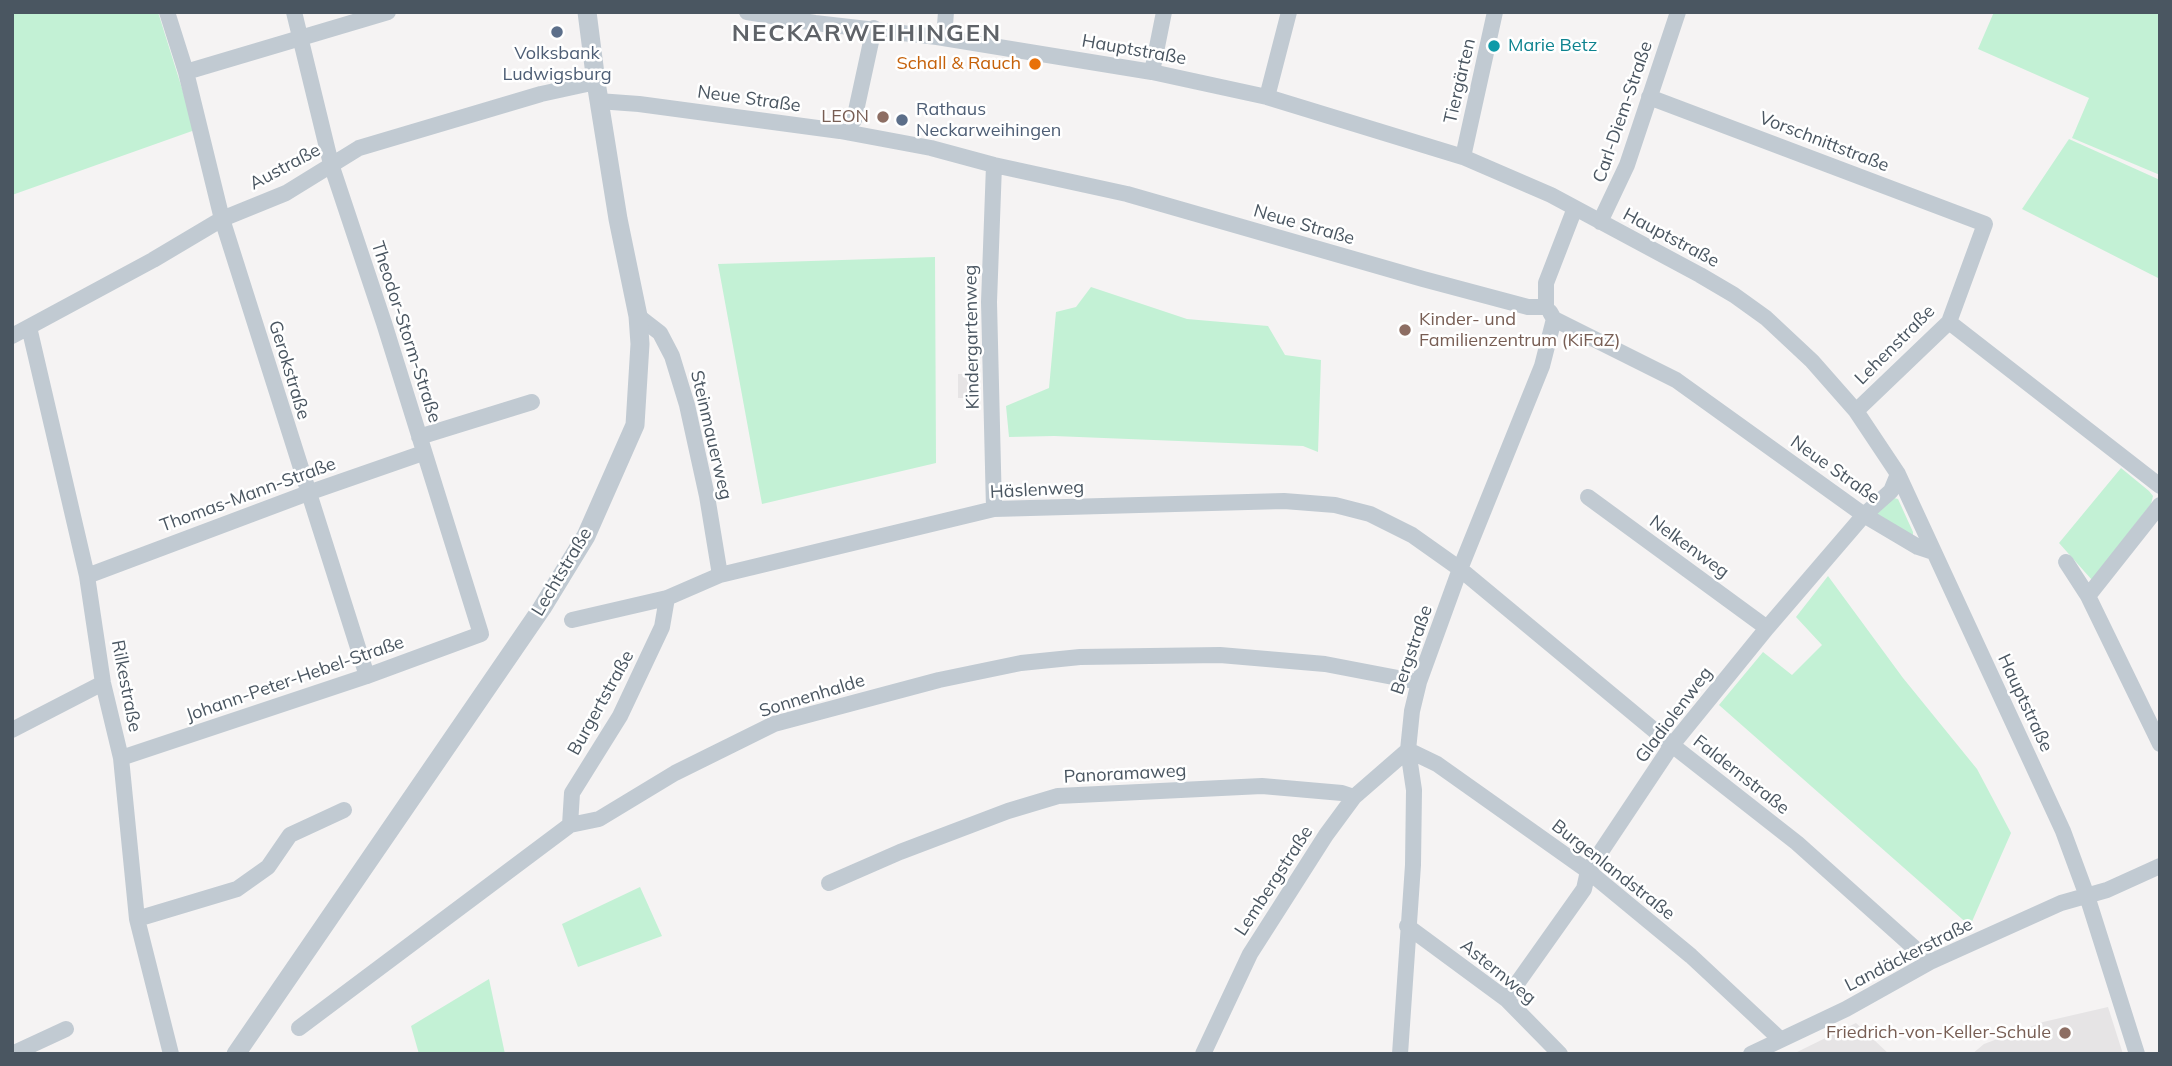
<!DOCTYPE html>
<html>
<head>
<meta charset="utf-8">
<style>
  body { margin:0 }
  #map { position:relative; width:2172px; height:1066px; overflow:hidden; background:#f5f3f3; font-family:Mulish,sans-serif }
  canvas { display:block }
  .frame { position:absolute; inset:0; border:14px solid #4a5661; pointer-events:none }
</style>
</head>
<body>
<div id="map">
<canvas width="2172" height="1066"></canvas>
<div class="frame"></div>
</div>
<script>
const g = document.querySelector('canvas').getContext('2d');
g.lineJoin = 'round';
function fill(path, color) { g.fillStyle = color; g.fill(path, 'evenodd'); }
function strokePath(path, color, width, dash) { g.strokeStyle = color; g.lineWidth = width; g.lineCap = dash ? 'butt' : 'round'; g.setLineDash(dash || []); g.stroke(path); }
function write(font, color, halo, rows, align = 'center') {
  g.font = font + ' Mulish,sans-serif'; g.lineWidth = 5; g.setLineDash([]); g.textBaseline = 'middle'; g.strokeStyle = halo; g.fillStyle = color; for (const [text, x, y, turn = 0] of rows) {
    g.save(); g.translate(x, y); g.rotate((+turn || 0) * Math.PI / 180); g.textAlign = isNaN(turn) ? turn : align; if (halo) g.strokeText(text, 0, 0); g.fillText(text, 0, 0); g.restore();
  }
}
const education = new Path2D(`
  M958,374H979V398H958Z
  M2108,1007L2123,1054H1972L1984,1044L2043,1022Z
  M1856,1023L1889,1054H1793Z`);
const green = new Path2D(`
  M12,12H158L195,130L12,195Z
  M1994,12H2160V175L2072,138L2089,98L1978,49Z
  M2069,139L2160,180V279L2022,209Z
  M935,257L936,463L762,504L718,264Z
  M1091,287L1187,319L1268,326L1285,355L1321,360L1318,452L1303,446L1054,436L1009,437L1006,406L1049,388L1056,312L1076,307Z
  M2121,468L2149,491L2153,496L2151,504L2092,580L2059,543Z
  M1894,498L1898,499L1913,532V535H1910L1876,514Z
  M1828,576L1903,678L1977,769L2011,833L1970,926L1719,705L1763,652L1792,675L1822,645L1796,617Z
  M640,887L662,936L578,967L562,924Z
  M489,979L505,1054H419L411,1026Z`);
const minor = new Path2D(`
  M167,12L186,72L222,219L367,676
  M747,12L815,23L937,37L1152,72L1267,97L1463,157L1551,195L1700,275L1734,295L1766,318L1812,361L1856,411L1898,474L2063,831L2087,896L2137,1054
  M944,38L946,12
  M186,72L388,12
  M1152,72L1164,12
  M1267,97L1289,12
  M1649,97L1985,224L1949,322L1856,411
  M598,101L639,104L840,131L931,148L994,165L1127,194L1423,279L1528,307H1546
  M854,120L874,28
  M1463,157L1495,12
  M994,165L989,302L994,509
  M1600,222L1627,165L1678,12
  M1546,307V283L1575,208
  M1550,312L1554,319L1676,380L1864,515L1918,547L1933,552
  M638,316L660,333L672,356L687,405L707,496L720,575
  M1949,322L2160,486
  M29,327L87,576L103,683L121,758L137,919L171,1054
  M12,336L153,260L222,219L286,193L359,148L541,94L596,82
  M419,437L532,402
  M1588,497L1767,628
  M2066,562L2088,596L2160,744
  M87,576L308,493L423,453
  M2088,596L2160,505
  M572,620L667,598L720,575L994,509L1284,501L1335,505L1370,514L1412,535L1460,569L1672,745L1797,843L1930,962
  M12,730L103,683
  M1408,750L1437,764L1588,871L1691,956L1780,1039
  M121,758L367,676L481,634L384,323L331,164L294,12
  M570,825L572,793L620,716L662,627L667,598
  M829,883L900,852L1008,811L1058,796L1262,786L1342,793L1354,797
  M137,919L237,889L268,867L290,835L344,810
  M1407,926L1506,999L1560,1054
  M1506,999L1584,889L1588,871L1672,745L1767,628L1864,515L1891,491L1898,474
  M299,1028L570,825L599,819L675,773L774,724L939,680L1021,663L1080,657L1220,655L1325,664L1419,682
  M12,1054L66,1029
  M1203,1054L1250,954L1326,835L1354,797L1408,750
  M1400,1054L1413,865L1414,790L1408,750L1412,711L1419,682L1460,569L1542,366L1554,319
  M1751,1054L1846,1009L1930,962L2061,903L2107,890L2160,866`);
const tertiary = new Path2D(`
  M236,1054L542,608L586,536L635,425L640,344L638,316L618,219L596,82L587,12`);
const markers = [
  [557,32,7,"#5c6f8a"],
  [1494,46,7,"#0f9aa8"],
  [1035,64,7,"#e8710a"],
  [883,117,7,"#8d6e63"],
  [902,120,7,"#5c6f8a"],
  [1405,330,7,"#8d6e63"],
  [2065,1033,7,"#8d6e63"]
];
const cultureNames = [
  ["Marie Betz",1508,46]
];
const streetNames = [
  ["Hauptstraße",1134,50,10],
  ["Tiergärten",1460,81,-77],
  ["Neue Straße",749,99,8],
  ["Carl-Diem-Straße",1623,112,-71],
  ["Vorschnittstraße",1824,142,21],
  ["Austraße",285,167,-28],
  ["Neue Straße",1304,225,16],
  ["Hauptstraße",1671,238,28],
  ["Theodor-Storm-Straße",406,332,72],
  ["Kindergartenweg",972,337,-91],
  ["Lehenstraße",1895,345,-45],
  ["Gerokstraße",289,370,73],
  ["Steinmauerweg",711,435,77],
  ["Neue Straße",1835,470,35],
  ["Häslenweg",1037,490,-3],
  ["Thomas-Mann-Straße",248,495,-20],
  ["Nelkenweg",1689,547,36],
  ["Lechtstraße",562,572,-59],
  ["Bergstraße",1412,650,-71],
  ["Johann-Peter-Hebel-Straße",295,679,-19],
  ["Rilkestraße",126,686,79],
  ["Sonnenhalde",812,696,-17],
  ["Burgertstraße",601,703,-61],
  ["Hauptstraße",2025,703,65],
  ["Gladiolenweg",1674,715,-53],
  ["Panoramaweg",1125,774,-3],
  ["Faldernstraße",1741,775,38],
  ["Burgenlandstraße",1613,870,38],
  ["Lembergstraße",1274,881,-57],
  ["Landäckerstraße",1909,955,-27],
  ["Asternweg",1498,972,39]
];
const serviceNames = [
  ["Volksbank",557,54],
  ["Ludwigsburg",557,75],
  ["Rathaus",916,110,"left"],
  ["Neckarweihingen",916,131,"left"]
];
const foodNames = [
  ["Schall & Rauch",1021,64]
];
const educationNames = [
  ["LEON",869,117],
  ["Kinder- und",1419,320,"left"],
  ["Familienzentrum (KiFaZ)",1419,341,"left"],
  ["Friedrich-von-Keller-Schule",2051,1033]
];
const districtNames = [
  ["NECKARWEIHINGEN",867,34]
];
fill(education, '#e6e4e5');
fill(green, '#c3f1d5');
strokePath(minor, '#c1cad2', 16);
strokePath(tertiary, '#c1cad2', 19);
for (const [x, y, r, color] of markers) { const dot = new Path2D(); dot.arc(x, y, r, 0, 2 * Math.PI); g.fillStyle = color; g.fill(dot); strokePath(dot, '#fff', 2.5); }
write('18px', '#0d838f', '#fff', cultureNames, 'left');
write('18px', '#4a5661', '#fff', streetNames);
write('18px', '#4e5e75', '#fff', serviceNames);
write('18px', '#c56008', '#fff', foodNames, 'right');
write('18px', '#785e54', '#fff', educationNames, 'right');
g.letterSpacing = '2px';
write('bold 24px', '#5f6368', '#fff', districtNames);
g.letterSpacing = '0px';
</script>
</body>
</html>
